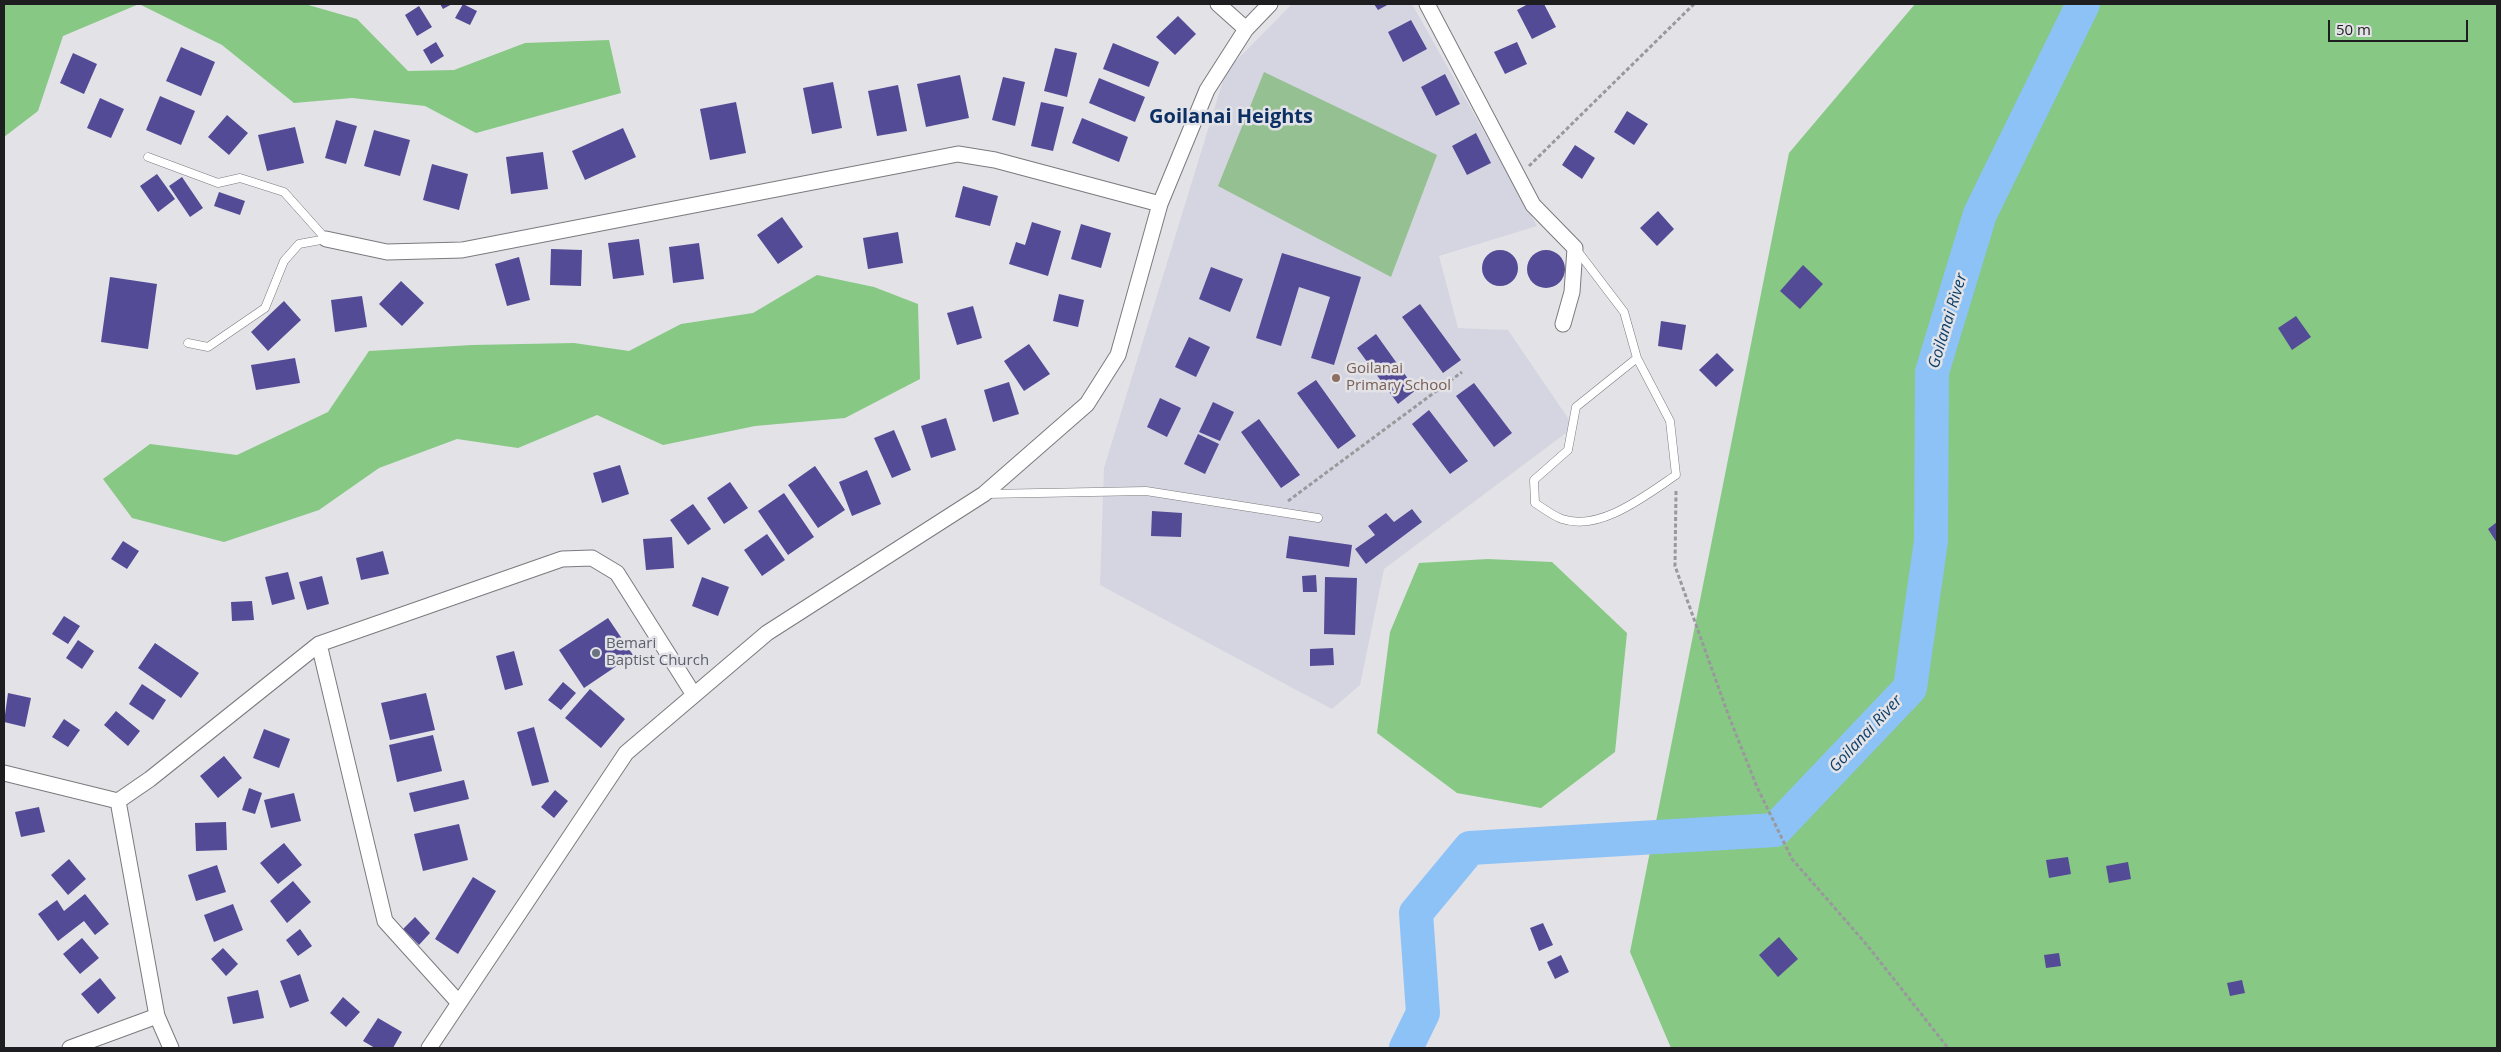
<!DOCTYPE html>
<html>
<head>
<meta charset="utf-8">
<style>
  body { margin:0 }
  #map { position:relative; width:2501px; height:1052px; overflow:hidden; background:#e2e2e7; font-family:"Open Sans",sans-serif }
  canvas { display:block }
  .frame { position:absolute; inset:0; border:5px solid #1e1e20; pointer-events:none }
  .scale { position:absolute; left:2328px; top:20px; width:140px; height:22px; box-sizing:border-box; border:2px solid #1e1e20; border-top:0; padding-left:6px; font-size:15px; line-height:18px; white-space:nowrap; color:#1e1e20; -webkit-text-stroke:4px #e2e2e7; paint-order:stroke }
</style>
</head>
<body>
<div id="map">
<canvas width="2501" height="1052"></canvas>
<div class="frame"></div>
<div class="scale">50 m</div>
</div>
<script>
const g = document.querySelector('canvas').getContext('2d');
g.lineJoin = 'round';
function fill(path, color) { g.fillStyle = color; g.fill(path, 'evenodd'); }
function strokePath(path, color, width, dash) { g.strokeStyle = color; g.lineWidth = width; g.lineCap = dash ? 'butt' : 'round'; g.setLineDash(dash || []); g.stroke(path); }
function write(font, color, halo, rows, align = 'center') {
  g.font = font + ' "Open Sans",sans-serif'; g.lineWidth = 5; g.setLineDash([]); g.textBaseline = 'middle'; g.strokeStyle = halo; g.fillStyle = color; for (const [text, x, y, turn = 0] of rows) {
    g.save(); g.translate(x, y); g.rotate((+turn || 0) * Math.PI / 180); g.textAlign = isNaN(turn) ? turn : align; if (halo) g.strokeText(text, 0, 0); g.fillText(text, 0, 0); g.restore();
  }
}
const built = new Path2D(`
  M1292,4H1412L1537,226L1439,256L1458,328L1508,330L1574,427L1384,569L1360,685L1332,709L1100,585L1104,468L1226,71Z`);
const green = new Path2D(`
  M1264,72L1437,155L1391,277L1218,186Z`);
const forest = new Path2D(`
  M4,4H305L357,19L408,71L454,70L525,43L609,40L621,93L476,133L425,106L352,98L294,103L222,45L139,4L63,36L38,111L4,137Z
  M1915,4H2497V1048H1671L1630,952L1789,153Z
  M817,275L874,287L918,304L920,379L845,418L755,426L663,445L597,415L518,448L457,439L379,468L319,510L224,542L132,518L103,479L150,444L237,455L328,412L369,351L472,345L574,343L629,351L681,324L753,313Z
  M1488,559L1552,562L1627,633L1615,752L1541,808L1457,793L1377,733L1390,632L1419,563Z`);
const river = new Path2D(`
  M1406,1048L1423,1013L1416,913L1470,848L1775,830L1910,688L1931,541L1932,372L1980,214L2083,4`);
const building = new Path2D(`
  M440,4H452L443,9Z
  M463,4L477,11L470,25L455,18Z
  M1374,4H1389L1378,10Z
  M1528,4H1544L1556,27L1532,39L1517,10Z
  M419,6L432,27L417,36L405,15Z
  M1178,16L1196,34L1175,55L1156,37Z
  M1411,20L1427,49L1403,62L1388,32Z
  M436,42L444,56L431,64L423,50Z
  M1517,42L1527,64L1505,74L1494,52Z
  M1113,43L1159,62L1149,87L1103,69Z
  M181,47L215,62L201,96L166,81Z
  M1055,48L1077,53L1067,97L1044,91Z
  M73,53L97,64L84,94L60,83Z
  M1445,74L1460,104L1436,116L1421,87Z
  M960,75L969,118L926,127L917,84Z
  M1003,77L1025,82L1015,126L992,120Z
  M1099,78L1145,97L1135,122L1089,103Z
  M833,82L842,128L812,134L803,88Z
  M898,85L907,131L877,136L868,91Z
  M160,96L195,111L181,145L146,130Z
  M100,98L124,109L111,138L87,128Z
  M736,102L746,153L710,160L700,109Z
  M1041,102L1064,107L1053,151L1031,146Z
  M1627,111L1648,124L1634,145L1614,132Z
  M227,115L248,133L229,155L208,137Z
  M1082,118L1128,137L1119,162L1072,143Z
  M336,120L357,126L346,164L325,158Z
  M295,127L304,163L267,171L258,135Z
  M623,128L636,157L585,180L572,151Z
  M374,130L410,140L400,176L364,166Z
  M1476,133L1491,163L1467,175L1452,146Z
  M1575,145L1595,158L1582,179L1562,165Z
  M543,152L548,189L511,194L506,157Z
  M432,164L468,174L459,210L423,200Z
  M157,174L175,199L158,212L140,186Z
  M182,177L203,208L190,217L169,186Z
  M963,186L998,196L990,226L955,217Z
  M219,192L245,201L240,215L214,206Z
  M1658,211L1674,229L1657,246L1640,228Z
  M782,217L803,247L778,264L757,235Z
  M1032,222L1061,231L1048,276L1009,264L1016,242L1025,245Z
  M1081,224L1111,233L1101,268L1071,259Z
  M898,232L903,263L868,269L863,238Z
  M639,239L644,275L613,279L608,243Z
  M699,243L704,279L673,283L669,247Z
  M551,249L582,250L581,286L550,285Z
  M1482 268a18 18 0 1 1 36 0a18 18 0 1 1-36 0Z
  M1527 269a19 19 0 1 1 38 0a19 19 0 1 1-38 0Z
  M1282,253L1361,277L1334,365L1311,358L1330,297L1299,287L1281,346L1256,338Z
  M519,257L530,300L507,306L495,264Z
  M1803,265L1823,284L1800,309L1780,291Z
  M1211,267L1243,279L1230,312L1199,299Z
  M110,277L157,284L148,349L101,342Z
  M401,281L424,303L402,326L379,304Z
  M1059,294L1084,300L1078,327L1053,321Z
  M362,296L367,327L335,332L331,300Z
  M284,301L301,320L268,351L251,332Z
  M1420,304L1461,360L1443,373L1402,317Z
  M973,306L982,338L957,345L947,313Z
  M2296,316L2311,337L2292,350L2278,328Z
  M1661,321L1686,325L1682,350L1658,346Z
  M1376,334L1416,390L1398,404L1357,348Z
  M1189,337L1210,347L1196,377L1175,367Z
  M1029,344L1050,374L1024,391L1004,361Z
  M1717,353L1734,370L1716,387L1699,370Z
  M295,358L300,383L256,390L251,365Z
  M1316,380L1356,436L1338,449L1297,393Z
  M1009,382L1019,414L993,422L984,390Z
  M1474,383L1512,433L1494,447L1456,396Z
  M1160,398L1181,408L1167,437L1147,427Z
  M1213,402L1234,412L1220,441L1199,432Z
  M1429,410L1468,461L1450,474L1412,424Z
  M946,418L956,450L931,458L921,426Z
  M1259,419L1300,475L1281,488L1241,432Z
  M894,430L911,470L892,478L874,438Z
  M1198,434L1219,444L1205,474L1184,464Z
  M620,465L629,494L602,503L593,473Z
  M815,466L845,510L818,528L788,485Z
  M867,470L881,504L852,516L839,482Z
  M730,482L748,508L724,524L707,498Z
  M784,493L814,537L788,555L758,511Z
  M693,504L711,529L688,545L670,520Z
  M1412,509L1422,522L1366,564L1355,549L1375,535L1368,526L1386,513L1394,522Z
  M1152,511L1182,513L1181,537L1151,536Z
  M2497,522V543L2488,529Z
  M767,534L785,560L762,576L744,550Z
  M1289,536L1352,545L1349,567L1286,558Z
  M672,537L674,568L646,570L643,539Z
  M123,541L139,551L127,569L111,559Z
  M383,551L389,574L361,580L356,558Z
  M288,572L295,599L272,605L265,577Z
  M1316,575L1317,592H1303L1302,576Z
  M322,576L329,604L307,610L299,582Z
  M702,577L729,587L718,616L692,606Z
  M1325,577L1357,578L1355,635L1324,634Z
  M252,601L254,620L232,621L231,602Z
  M64,616L80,626L68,644L52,634Z
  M608,618L633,655L584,688L559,650Z
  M78,640L94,651L82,669L66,658Z
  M155,643L199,673L181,698L138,668Z
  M1333,648L1334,665L1310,666V649Z
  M514,651L523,685L505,690L496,656Z
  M563,682L576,693L561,710L548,700Z
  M142,684L166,700L153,720L129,704Z
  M590,689L625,719L601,748L565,718Z
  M8,693L31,698L25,727L4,722Z
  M426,693L435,730L390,740L381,703Z
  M116,711L140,731L128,746L104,725Z
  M64,719L80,730L68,747L52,737Z
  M534,727L549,782L532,786L517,732Z
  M264,729L290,739L279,768L253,758Z
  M433,735L442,771L397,782L389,745Z
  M224,756L242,778L218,798L200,776Z
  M464,780L469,799L414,812L409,793Z
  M249,788L262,793L255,814L242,810Z
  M555,790L568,801L554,818L541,807Z
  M294,793L301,821L271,828L264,800Z
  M39,807L45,832L21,837L15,812Z
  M226,822L227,850L196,851L195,823Z
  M459,824L468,860L423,871L414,834Z
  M284,843L302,865L278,884L260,863Z
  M2068,857L2071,874L2049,878L2046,860Z
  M69,859L86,879L68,895L51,875Z
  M2128,862L2131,879L2109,883L2106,866Z
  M217,865L226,892L196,901L188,875Z
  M473,877L496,891L458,954L435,939Z
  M293,881L311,902L287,923L270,901Z
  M85,894L109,924L95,935L84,921L58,941L38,914L57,900L64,911Z
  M233,904L243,930L214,942L204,915Z
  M415,917L430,933L419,945L403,929Z
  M1543,923L1553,945L1539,951L1530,928Z
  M300,929L312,946L298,956L286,940Z
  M1779,937L1798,959L1778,977L1759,955Z
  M82,938L99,958L80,974L63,954Z
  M223,948L238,964L226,976L211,959Z
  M2059,953L2061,966L2046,968L2044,955Z
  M1561,955L1569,972L1555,979L1547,962Z
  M300,974L309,1001L290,1008L280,981Z
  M100,978L116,998L98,1014L81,994Z
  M2242,980L2245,993L2230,996L2227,983Z
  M258,990L264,1018L233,1024L227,997Z
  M343,997L360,1012L346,1027L330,1013Z
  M378,1018L402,1032L393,1048H375L363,1041Z`);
const path = new Path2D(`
  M1529,166L1694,4
  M1676,491L1675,566L1728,714L1757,787L1792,859L1867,945L1948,1048
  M1288,501L1462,372`);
const lane = new Path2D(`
  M148,157L218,183L240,178L284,192L326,239
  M1576,249L1624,312L1637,358L1670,421L1676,475C1646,495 1600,532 1562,519C1553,516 1543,508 1535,503L1534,480L1568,450L1576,407L1637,358
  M188,343L208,347L265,308L284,261L299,244L326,239
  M986,494L1146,491L1318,518`);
const street = new Path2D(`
  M1218,4L1246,29
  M1427,4L1533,205L1575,248L1572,292L1563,324
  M326,239L387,252L462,250L958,154L995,160L1160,204
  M319,644L385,921L459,1003
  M4,773L118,801L157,1016L171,1048
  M118,801L150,779L319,644L562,559L592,558L617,573L694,695
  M70,1048L157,1016
  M429,1048L626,753L767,633L984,494L1087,404L1118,355L1160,204L1207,90L1246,29L1270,4`);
const markers = [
  [1336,378,5,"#8d6e63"],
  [596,653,5,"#6b7280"]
];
const educationNames = [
  ["Goilanai",1346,369],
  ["Primary School",1346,386]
];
const worshipNames = [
  ["Bemari",606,644],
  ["Baptist Church",606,661]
];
const waterNames = [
  ["Goilanai River",1948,321,-73],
  ["Goilanai River",1866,734,-47]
];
const districtNames = [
  ["Goilanai Heights",1231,117]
];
fill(built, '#d5d5e1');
fill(green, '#95c192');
fill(forest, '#87c884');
strokePath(river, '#8dc2f7', 34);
fill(building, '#534b95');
strokePath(lane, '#7a7a7f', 9);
strokePath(street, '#7a7a7f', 17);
strokePath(path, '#99999d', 3, [4, 2.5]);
strokePath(lane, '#fff', 8);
strokePath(street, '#fff', 15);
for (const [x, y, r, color] of markers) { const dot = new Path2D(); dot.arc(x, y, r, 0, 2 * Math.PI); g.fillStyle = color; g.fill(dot); strokePath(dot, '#e2e2e7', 2); }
write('15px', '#785e54', '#e2e2e7', educationNames, 'left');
write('15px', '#5b616d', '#e2e2e7', worshipNames, 'left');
write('italic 16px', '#0e4069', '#e2e2e7', waterNames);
write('bold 20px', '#0d3064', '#e2e2e7', districtNames);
</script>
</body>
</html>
